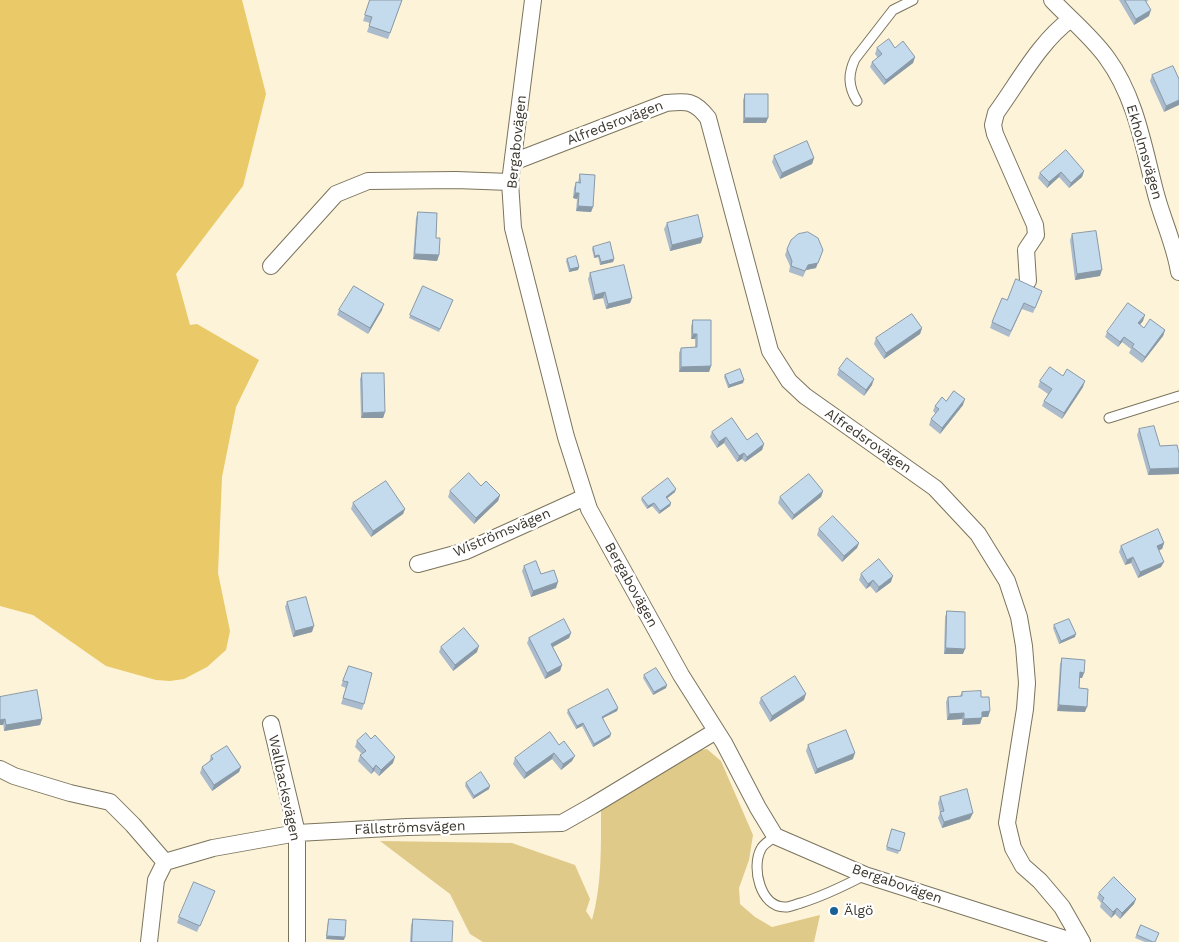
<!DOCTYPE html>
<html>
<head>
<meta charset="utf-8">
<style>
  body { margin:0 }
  canvas { display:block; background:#fcf3d9 }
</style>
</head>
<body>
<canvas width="1179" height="942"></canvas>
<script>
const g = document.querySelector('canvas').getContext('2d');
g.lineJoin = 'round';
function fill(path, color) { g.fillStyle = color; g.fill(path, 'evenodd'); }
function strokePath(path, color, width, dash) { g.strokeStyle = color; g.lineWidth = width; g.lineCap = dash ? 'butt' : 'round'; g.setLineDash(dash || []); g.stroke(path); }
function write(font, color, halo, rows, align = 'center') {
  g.font = font + ' "Work Sans",sans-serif'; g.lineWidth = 5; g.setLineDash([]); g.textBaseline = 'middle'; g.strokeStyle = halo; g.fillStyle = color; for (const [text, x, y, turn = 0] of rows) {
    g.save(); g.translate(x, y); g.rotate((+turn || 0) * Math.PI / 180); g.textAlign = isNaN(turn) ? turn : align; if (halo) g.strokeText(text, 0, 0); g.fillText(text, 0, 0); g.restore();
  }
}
const green = new Path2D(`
  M707,749L721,761L753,835L749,860L739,888L740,904L755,917L772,927L820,915L814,942H483L470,934L450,894L380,841L512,843L575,865L590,899L586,911L592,920C602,885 601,846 601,810L690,752Z`);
const water = new Path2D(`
  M0,0H242L266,94L243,186L176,274L190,325L197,324L259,360L236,407L222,477L218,573L230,631L226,650L207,667L184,679L170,681L156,680L106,666L33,615L0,606Z`);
const service = new Path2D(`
  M857,101C848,86 848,74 855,59L893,10L913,0
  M1109,418L1179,396
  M775,836C771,840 763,844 761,849C751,867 760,908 786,907C790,907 796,904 801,903C823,896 844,886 865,875`);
const minor = new Path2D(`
  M533,0L510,182L513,228L566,437L589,509L681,675L724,743L758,808L775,836L865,875L1075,942
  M1052,0C1070,19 1092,37 1107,58C1137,99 1144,151 1157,198C1164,223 1175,246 1179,272
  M513,162L666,103C687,101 694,100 708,118L770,351L789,381L805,396L935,488L978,534L1007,581L1019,617L1024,646L1027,683L1025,709L1007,823L1013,848L1023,866L1040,881L1062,907L1082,942
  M271,266L336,194L368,181L456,180L510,182
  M1028,281L1026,250L1036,235L1035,225L995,134L993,125L996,113C1018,83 1040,41 1071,19
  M418,564L466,551L585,497
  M271,724L297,833V942
  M0,769L14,776L70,793L110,802L133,825L165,862
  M149,942L156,880L165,862L213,848L297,833L407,827L562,823L592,806L716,731`);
const wall = new Path2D(`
  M370,0H402L388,39L367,32L370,23L363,21Z
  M1119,0H1149L1146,2L1149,16L1134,25Z
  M877,48H895L915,57L913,63L884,85L870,67L872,62L878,58L875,54Z
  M1152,75L1179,79L1164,112L1150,81Z
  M745,94L766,123H743V100Z
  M774,156L814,158L812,164L780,179L772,162Z
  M1084,171L1082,177L1069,188L1059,177L1047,188L1038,178L1040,173Z
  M580,174L593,207L591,212L576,211L577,199L573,198L574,188L576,182H578Z
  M418,212L436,238L439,255L437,261L413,259L416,218Z
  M667,223L701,243L670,251L664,229Z
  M1072,234L1100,276L1075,280L1070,240Z
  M593,247L614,259L613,262L600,265L598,257L594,258L592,249Z
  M787,249L816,268L806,270L803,277L789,272L790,266L785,255Z
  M567,259L579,267L578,270L569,272L566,261Z
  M590,273L632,298L630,303L606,309L603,298L593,300L588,279Z
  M423,286L453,300L439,332L409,318Z
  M1040,297L1033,313L1022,309L1009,337L990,328L992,322L1007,300Z
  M339,310H382L368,334L337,315Z
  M693,320L711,366L709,372H679V353L681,348L695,347V339H691V326Z
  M1143,321L1140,325L1144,328L1165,330L1163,336L1142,363L1129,353L1131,349L1122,342L1118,347L1105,337L1107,332Z
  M922,328L920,334L884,359L874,344L876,338Z
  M839,369L872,385L864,396L837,375Z
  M362,373L385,412L383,418H361L360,379Z
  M725,375L743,383L728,388L724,377Z
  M1063,376L1083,387L1062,419L1042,406L1044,401L1048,394L1038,387L1040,381Z
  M946,401L963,405L940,434L929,425L931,419L936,414L933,411L935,406Z
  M1139,429L1160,446L1179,453V474L1148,475L1137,435Z
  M712,432L747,440L764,444L762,450L745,462L742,459L737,462L724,443L717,448L710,437Z
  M481,486L500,495L498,501L474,524L448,497L450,491Z
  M823,491L821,497L792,520L778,503L780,497Z
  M675,492L667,498L671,503L670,506L659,514L652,506L647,509L641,500L642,498Z
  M353,503L405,509L403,514L371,537L351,509Z
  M819,529L859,543L857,548L842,562L817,535Z
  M1164,543L1162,549L1158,550L1161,567L1138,578L1131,563L1125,565L1119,552L1121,546Z
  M524,566L541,574L556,588L531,597L522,571Z
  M861,574L891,582L876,593L870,586L866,589L859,580Z
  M287,602L312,632L293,637L285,607Z
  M947,611L963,654H944L945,617Z
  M1054,625L1075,637L1059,644L1053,628Z
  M571,633L569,638L553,647L562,665L560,671L545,679L527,643L529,638Z
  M441,647L477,652L453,671L439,652Z
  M1062,658L1084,673L1082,678H1079V688L1085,712L1057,711L1060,664Z
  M349,666L364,704L362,710L341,704L346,688L341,686Z
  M644,675L666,688L653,695L643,678Z
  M962,692L981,697L990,711L988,717H982L980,724L962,725V719L947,720L946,702L948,697L960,696Z
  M0,697L42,719L40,725L4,731Z
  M761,698L804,700L770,722L759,703Z
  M618,708L617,711L603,718L610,737L593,747L582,726L576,729L567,713L568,710Z
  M357,741L393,763L379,776L374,771L371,774L358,761L360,755L362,754L355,747Z
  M559,745L572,761L561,770L552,759L524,779L513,764L515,758Z
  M808,745L853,759L815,774L806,751Z
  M211,756L241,767L239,772L212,791L200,773L202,767L209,762Z
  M466,783L489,789L473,799L465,786Z
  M940,797L970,819L942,828L938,818L940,813L938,803Z
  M892,829L905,833L898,854L886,850Z
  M1099,893L1134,904L1120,919L1115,914L1111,918L1100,907L1101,903L1097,898Z
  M213,896L197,932L177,923L179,917Z
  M329,919L344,940L326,939L328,922Z
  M413,919L452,942H410L411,925Z
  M1141,925L1155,942H1145L1135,938Z`);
const shadedWall = new Path2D(`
  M1151,10L1149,16L1134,25L1136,19Z
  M915,57L913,63L884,85L886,80Z
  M1179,100V105L1164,112L1166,106Z
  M745,118H768L766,123H743Z
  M814,158L812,164L780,179L782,173Z
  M1084,171L1082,177L1069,188L1071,183Z
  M1061,172L1059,177L1047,188L1049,182Z
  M575,193H579L577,199L573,198Z
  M578,206L593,207L591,212L576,211Z
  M703,237L701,243L670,251L672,245Z
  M823,250L816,268L806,270L808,265Z
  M415,254L439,255L437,261L413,259Z
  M599,255L598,257L594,258L595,256Z
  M614,259L613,262L600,265L601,262Z
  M579,267L578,270L569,272L570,269Z
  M1102,270L1100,276L1075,280L1077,274Z
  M605,292L603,298L593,300L595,295Z
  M632,298L630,303L606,309L608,304Z
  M384,304L382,310L368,334L370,328Z
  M1145,315L1143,321L1136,329L1138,323Z
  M922,328L920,334L884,359L886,353Z
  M1165,330L1163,336L1142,363L1145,357Z
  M693,334H697L695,339H691Z
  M1124,337L1122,342L1118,347L1120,342Z
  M711,366L709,372H679L681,367Z
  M874,379L872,385L864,396L866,390Z
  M744,380L743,383L728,388L729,385Z
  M1085,381L1083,387L1062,419L1064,413Z
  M965,399L963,405L940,434L942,428Z
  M385,412L383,418H361L363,413Z
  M726,437L724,443L717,448L719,442Z
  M764,444L762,450L745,462L747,457Z
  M744,453L742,459L737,462L739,456Z
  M1179,468V474L1148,475L1150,469Z
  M676,489L675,492L665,500L666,497Z
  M823,491L821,497L792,520L794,515Z
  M500,495L498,501L474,524L476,518Z
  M654,503L652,506L647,509L648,506Z
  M671,503L670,506L659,514L660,511Z
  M405,509L403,514L371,537L373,531Z
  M859,543L857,548L842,562L844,556Z
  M1164,543L1162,549L1155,552L1157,546Z
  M1133,557L1131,563L1125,565L1127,560Z
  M1164,562L1161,567L1138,578L1140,572Z
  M893,576L891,582L876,593L879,587Z
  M873,580L870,586L866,589L868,584Z
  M558,582L556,588L531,597L533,591Z
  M314,626L312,632L293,637L295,631Z
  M571,633L569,638L549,649L551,644Z
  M1076,634L1075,637L1059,644L1061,641Z
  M479,646L477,652L453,671L455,665Z
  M946,648L965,649L963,654H944Z
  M562,665L560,671L545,679L547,673Z
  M1080,672L1084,673L1082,678H1078Z
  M667,685L666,688L653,695L654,692Z
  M806,694L804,700L770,722L772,716Z
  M1059,705L1087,707L1085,712L1057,711Z
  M618,708L617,711L601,719L602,717Z
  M990,711L988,717H980L982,712Z
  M964,713L962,719L947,720L949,714Z
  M982,718L980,724L962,725L964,719Z
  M5,719L3,725H0V720Z
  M42,719L40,725L4,731L6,725Z
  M583,723L582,726L576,729L577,726Z
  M611,734L610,737L593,747L594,744Z
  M554,753L552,759L524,779L526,773Z
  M855,753L853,759L815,774L817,769Z
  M575,756L572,761L561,770L563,764Z
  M395,757L393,763L379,776L381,770Z
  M376,765L374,771L371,774L373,769Z
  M241,767L239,772L212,791L214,785Z
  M490,786L489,789L473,799L474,796Z
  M973,813L970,819L942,828L944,822Z
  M1136,899L1134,904L1120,919L1122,913Z
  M1117,908L1115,914L1111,918L1113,912Z
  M327,936L345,937L344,940L326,939Z`);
const building = new Path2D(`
  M370,0H402L390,33L369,26L372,17L365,15Z
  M1125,0H1145L1151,10L1136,19Z
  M889,39L895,48L903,41L915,57L886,80L872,62L882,54L877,48Z
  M1173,66L1179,79V100L1166,106L1152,75Z
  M745,94H768V118H745Z
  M807,141L814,158L782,173L774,156Z
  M1066,150L1084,171L1071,183L1061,172L1049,182L1040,173Z
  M580,174L595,175L593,207L578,206L579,193H575L576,182L580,183Z
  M418,212L437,213L436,238H440L439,255L415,254Z
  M698,215L703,237L672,245L667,223Z
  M1096,231L1102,270L1077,274L1072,234Z
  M808,232L818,238L823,250L818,263L808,265L805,271L791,266L792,261L787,249L791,240L798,234Z
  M610,242L614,259L601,262L599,255L595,256L593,247Z
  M576,256L579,267L570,269L567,259Z
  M624,265L632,298L608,304L605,292L595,295L590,273Z
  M1016,279L1042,291L1035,308L1024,303L1011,331L992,322L1002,298L1007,300Z
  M354,286L384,304L370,328L339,310Z
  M423,286L453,300L440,329L410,315Z
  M1128,303L1145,315L1138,323L1144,328L1150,319L1165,330L1145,357L1132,347L1134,344L1124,337L1120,342L1107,332Z
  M912,314L922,328L886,353L876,338Z
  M693,320H711V366L681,367V348L697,347V334H693Z
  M847,358L874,379L866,390L839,369Z
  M1050,367L1063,376L1067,369L1085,381L1064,413L1044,401L1052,389L1040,381Z
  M740,369L744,380L729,385L725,375Z
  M362,373H384L385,412L363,413Z
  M954,391L965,399L942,428L931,419L939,409L935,406L942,397L946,401Z
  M732,418L747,440L757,433L764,444L747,457L744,453L739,456L726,437L719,442L712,432Z
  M1154,426L1160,446L1177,445L1179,453V468L1150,469L1139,429Z
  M469,473L481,486L486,481L500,495L476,518L450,491Z
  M809,474L823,491L794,515L780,497Z
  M668,478L676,489L666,497L671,503L660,511L654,503L648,506L642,498Z
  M386,481L405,509L373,531L353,503Z
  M833,516L859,543L844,556L819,529Z
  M1158,529L1164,543L1157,546L1164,562L1140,572L1133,557L1127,560L1121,546Z
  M879,559L893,576L879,587L873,580L868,584L861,574Z
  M536,561L541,574L554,570L558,582L533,591L524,566Z
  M306,597L314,626L295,631L287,602Z
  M947,611L965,612V649L946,648Z
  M564,619L571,633L551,644L562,665L547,673L529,638Z
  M1069,619L1076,634L1061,641L1054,625Z
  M464,628L479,646L455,665L441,647Z
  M1062,658L1085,660L1084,673L1080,672L1079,688L1088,689L1087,707L1059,705Z
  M349,666L372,673L364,704L343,698L348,682L343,681Z
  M656,668L667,685L654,692L644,675Z
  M795,676L806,694L772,716L761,698Z
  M608,689L618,708L602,717L611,734L594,744L583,723L577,726L568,710Z
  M37,690L42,719L6,725L5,719L0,720V697Z
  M981,691V697H989L990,711L982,712V718L964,719V713L949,714L948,697L962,696V692Z
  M846,730L855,753L817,769L808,745Z
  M550,732L559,745L564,741L575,756L563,764L554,753L526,773L515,758Z
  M366,733L371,739L375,735L395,757L381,770L376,765L373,769L360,755L366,751L357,741Z
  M227,746L241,767L214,785L202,767L213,759L211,756Z
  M481,772L490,786L474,796L466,783Z
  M967,789L973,813L944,822L940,812L944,811L940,797Z
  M892,829L905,833L900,851L887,847Z
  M1114,877L1136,899L1122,913L1117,908L1113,912L1102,901L1104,898L1099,893Z
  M194,882L215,891L200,926L179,917Z
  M329,919L346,920L345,937L327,936Z
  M413,919L453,921L452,942H412Z
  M1141,925L1159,933L1155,942H1153L1137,935Z`);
const markers = [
  [834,911,5,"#176194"]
];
const streetNames = [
  ["Alfredsrovägen",615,123,-21],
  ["Bergabovägen",517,142,-84],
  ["Ekholmsvägen",1144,152,74],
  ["Alfredsrovägen",868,441,35],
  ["Wiströmsvägen",502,533,-23],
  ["Bergabovägen",631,585,61],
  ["Wallbacksvägen",284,788,78],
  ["Fällströmsvägen",410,828,-2],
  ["Bergabovägen",897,884,19]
];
const poiNames = [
  ["Älgö",844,911]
];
fill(green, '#e0ca89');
fill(water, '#e9c968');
strokePath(service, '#7b745d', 11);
strokePath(minor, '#7b745d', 18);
strokePath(service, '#fff', 9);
strokePath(minor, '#fff', 16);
fill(wall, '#a9bbcc');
fill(shadedWall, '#8999a6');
fill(building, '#c4daed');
strokePath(building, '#8999a6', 1);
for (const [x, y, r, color] of markers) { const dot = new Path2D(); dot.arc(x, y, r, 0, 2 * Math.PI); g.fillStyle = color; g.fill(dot); strokePath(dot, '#fff', 2); }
write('14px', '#3a362c', '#fff', streetNames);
write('14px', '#3a362c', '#fff', poiNames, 'left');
</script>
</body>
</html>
